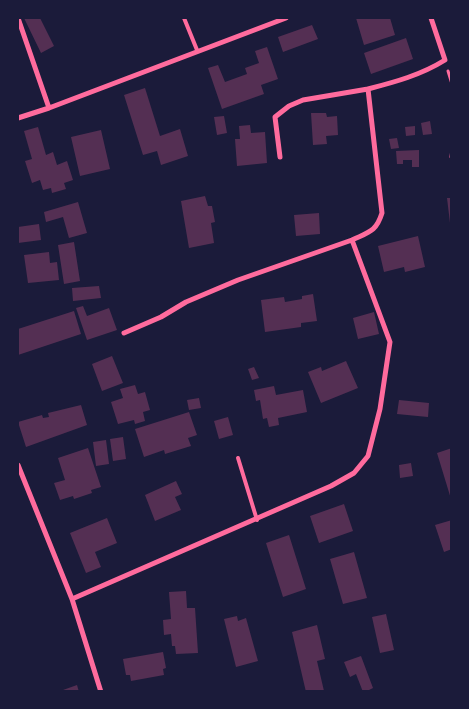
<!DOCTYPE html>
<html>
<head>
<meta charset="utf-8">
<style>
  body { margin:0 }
  #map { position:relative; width:469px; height:709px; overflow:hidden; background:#1b1b3a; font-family:Raleway,sans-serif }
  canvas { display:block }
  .frame { position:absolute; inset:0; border:19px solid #1b1b3a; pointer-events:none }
</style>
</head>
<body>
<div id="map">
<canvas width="469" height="709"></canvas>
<div class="frame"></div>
</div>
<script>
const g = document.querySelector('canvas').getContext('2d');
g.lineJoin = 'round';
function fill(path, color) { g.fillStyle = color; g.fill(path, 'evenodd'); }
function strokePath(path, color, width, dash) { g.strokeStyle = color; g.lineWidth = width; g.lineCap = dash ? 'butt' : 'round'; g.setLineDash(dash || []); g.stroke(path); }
const building = new Path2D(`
  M24,18H40L54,46L41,53Z
  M356,18H390L395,35L364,45Z
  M312,25L318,39L283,52L278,37Z
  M406,38L413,59L371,74L364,53Z
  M267,47L278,79L261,85L264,94L222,109L208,68L218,65L225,82L247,74L245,68L259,63L255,51Z
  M145,88L160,136L180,129L188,156L161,165L157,151L143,155L124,95Z
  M311,113H326L327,117L337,116L338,135L326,136L327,144L313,145Z
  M224,116L227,133L217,135L214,117Z
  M430,121L432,134L423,135L421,123Z
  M250,125L251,133L265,132L267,163L237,166L235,139H240L239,126Z
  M415,126V135L406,136L405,127Z
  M38,127L46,155L53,152L57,165L67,161L73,180L64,183L66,189L52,193L51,188L43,190L40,180L32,183L25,161L32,159L24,131Z
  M101,130L110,169L80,176L71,137Z
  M397,138L399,148L391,149L389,139Z
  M419,150V167H412V160H403V164H397L396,151Z
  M205,196L208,206H212L215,222L211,223L214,243L189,248L181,201Z
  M447,198H452V222L450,223Z
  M78,202L87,233L69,238L63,217L46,222L44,212Z
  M319,213L320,234L296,236L294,215Z
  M39,224L41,240L18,243V227Z
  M418,236L425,267L405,272L404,267L384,272L378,246Z
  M74,242L80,281L64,284L58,245Z
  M49,252L50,263L57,262L59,280L28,283L24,255Z
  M99,286L101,298L73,301L72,288Z
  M313,294L317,321L301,323V327L265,332L261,300L284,297L285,302L302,299V296Z
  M83,306L87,316L109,308L117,330L87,340L76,308Z
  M74,311L81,334L18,355V329Z
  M374,312L379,334L358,339L353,318Z
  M112,356L123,383L102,391L92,364Z
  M346,361L358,388L321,403L308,372L321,367L322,371Z
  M254,367L259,378L252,380L248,369Z
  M135,385L138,394L145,392L150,410L143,412L145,421L135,424L134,420L118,424L111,402L123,398L120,389Z
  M274,386L276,395L303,390L307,412L278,418L279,425L269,427L267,418L263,419L260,400L256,401L254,390Z
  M199,398L201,408L189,410L187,400Z
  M399,400L429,403L428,417L397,414Z
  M81,405L87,425L26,447L18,422L42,415L43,418L49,417L48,413Z
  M189,412L197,435L188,438L191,446L165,454L164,450L144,457L135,429Z
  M228,417L233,435L219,439L214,421Z
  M123,437L126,459L113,461L110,439Z
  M106,440L109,464L96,466L93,442Z
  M88,448L101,487L91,490L92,493L74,499L73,496L60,500L54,483L65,480L58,458Z
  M452,448V499H451L437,453Z
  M411,463L413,476L400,478L399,465Z
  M176,481L182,494L175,497L181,510L155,521L145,495Z
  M344,504L353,531L319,543L310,516Z
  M107,518L117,543L95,552L101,567L86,573L70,533Z
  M452,520V549L444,552L435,525Z
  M289,535L306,589L283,597L266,543Z
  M354,552L367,598L343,604L330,559Z
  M186,591L187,608H195L198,653L176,654L175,646H172L171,634L164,635L163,620L171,619L169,592Z
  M386,614L394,650L380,653L372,617Z
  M237,616L238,621L246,618L258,661L236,667L224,619Z
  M317,625L325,659L317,661L324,691L306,692L292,632Z
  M163,652L166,668L163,669L164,675L131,681L130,675H126L123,659Z
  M361,656L373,688L365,692H363L356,674L350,677L344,662Z
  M77,685L79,692H64L63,690Z`);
const path = new Path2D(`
  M448,71L452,84
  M451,157L452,149`);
const service = new Path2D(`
  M184,18L197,50
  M238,458L257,520`);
const minor = new Path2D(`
  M18,18L49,108
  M18,118L49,108L286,18
  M280,157L275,117L289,106L303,100L368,89
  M124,333L161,317L186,302L238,280L352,240C369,232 376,232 382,213L368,89C395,82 421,75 445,60L431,18
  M18,465L72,599L101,692
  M72,599L331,486L354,473L368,456L380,409L390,342L352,240`);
fill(building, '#542f53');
strokePath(path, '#ff6b9d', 3);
strokePath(service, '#ff6b9d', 4);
strokePath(minor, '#ff6b9d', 5);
</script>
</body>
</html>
